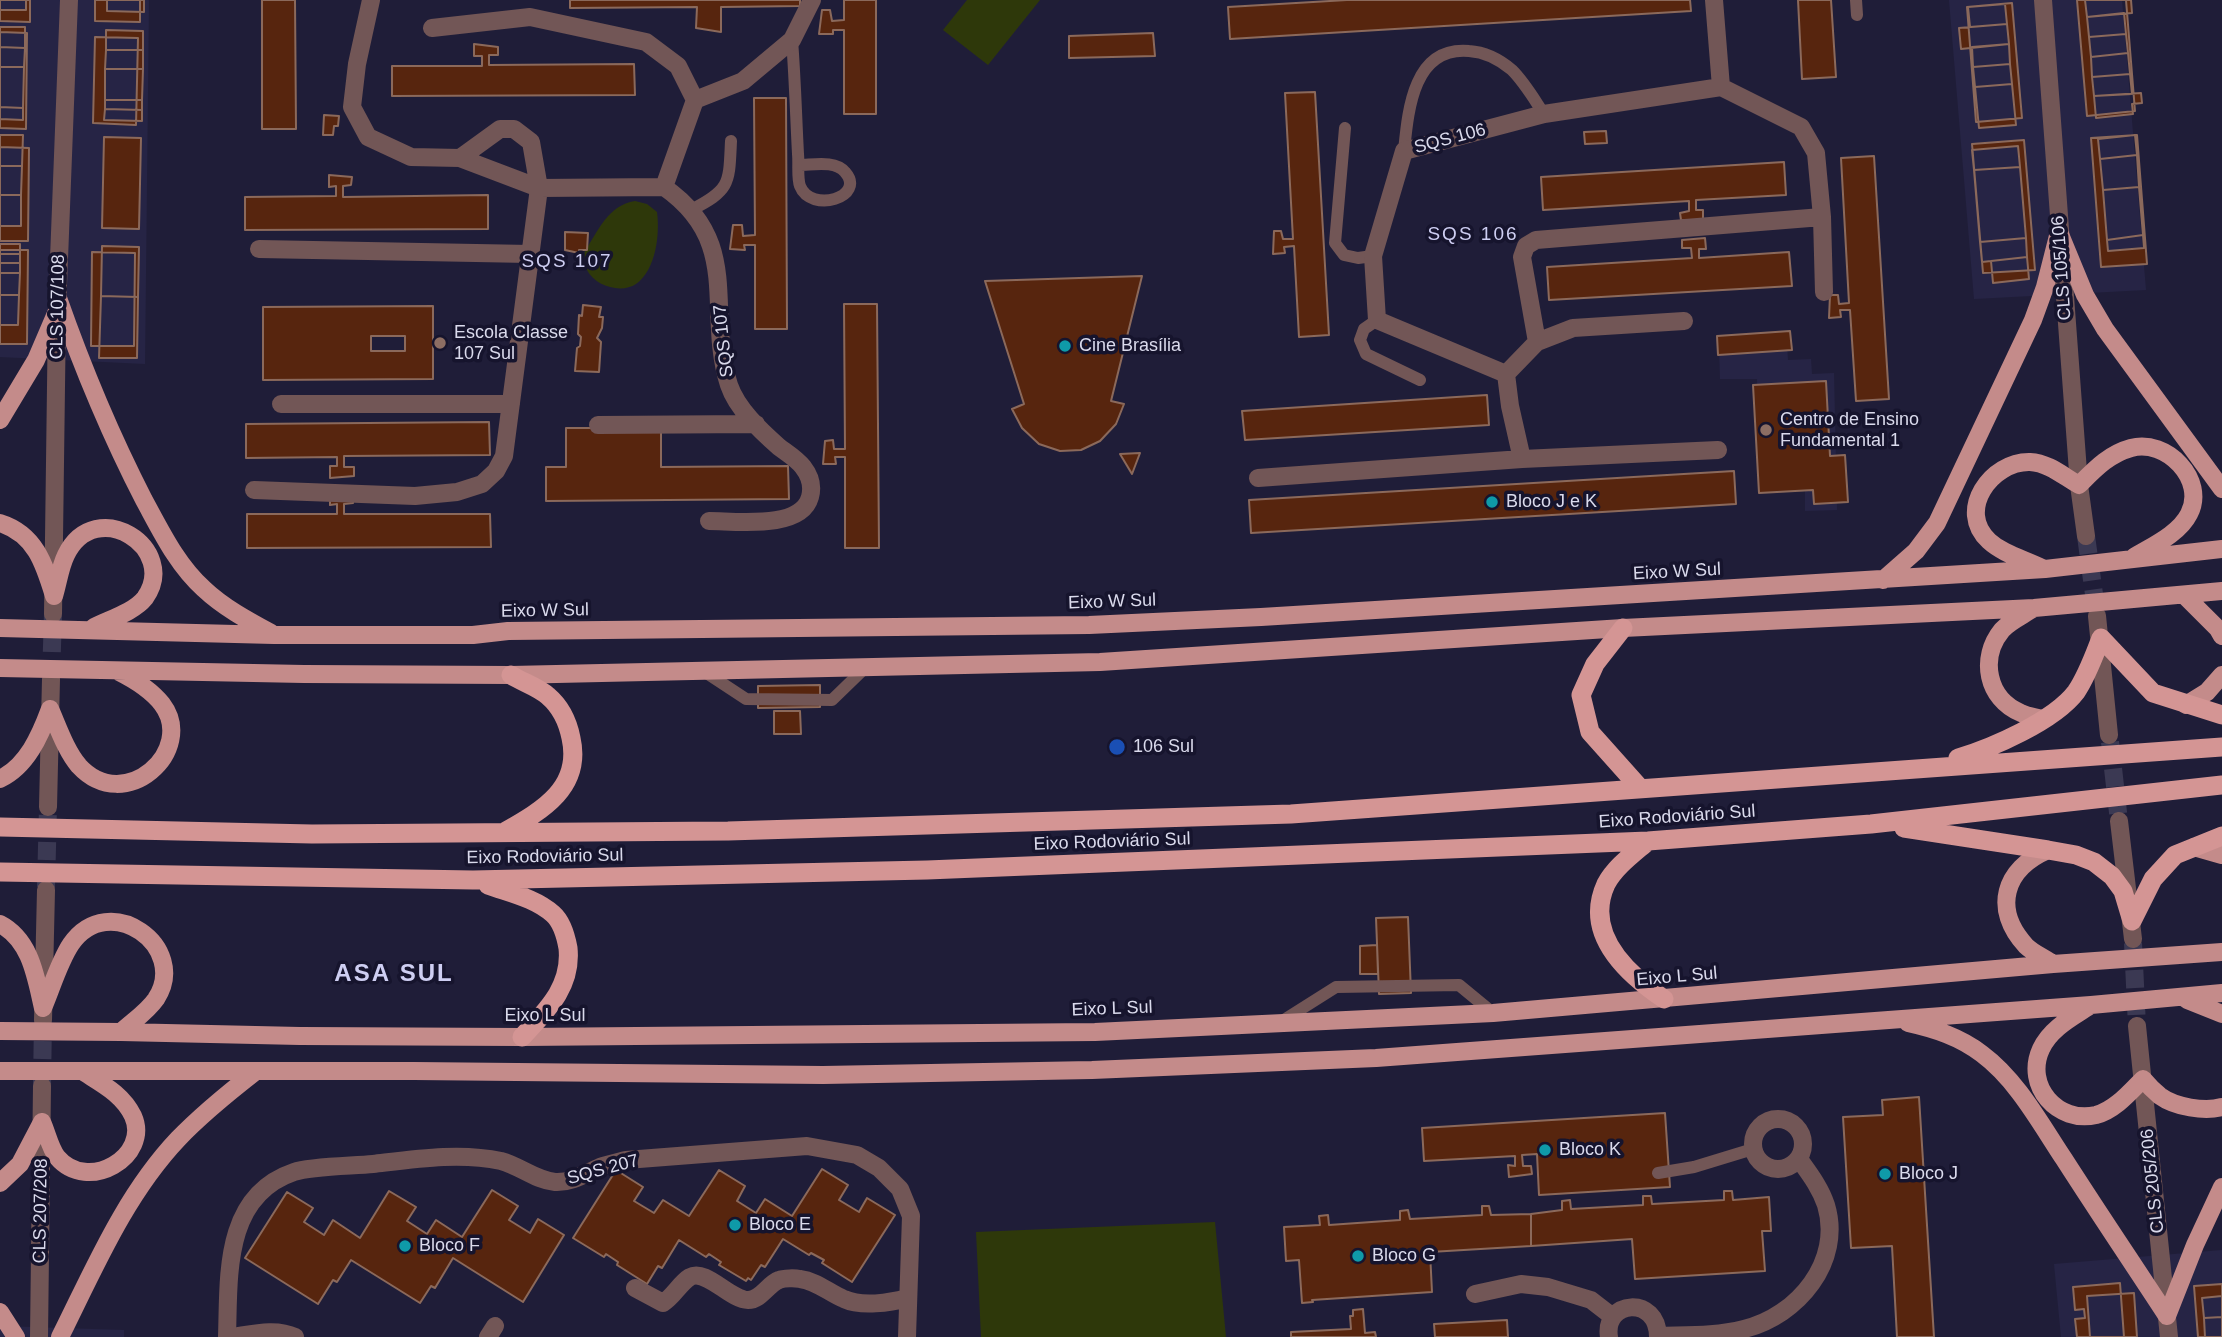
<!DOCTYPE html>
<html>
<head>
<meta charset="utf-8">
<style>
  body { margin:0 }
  canvas { display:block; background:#1f1d38 }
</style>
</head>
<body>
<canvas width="2222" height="1337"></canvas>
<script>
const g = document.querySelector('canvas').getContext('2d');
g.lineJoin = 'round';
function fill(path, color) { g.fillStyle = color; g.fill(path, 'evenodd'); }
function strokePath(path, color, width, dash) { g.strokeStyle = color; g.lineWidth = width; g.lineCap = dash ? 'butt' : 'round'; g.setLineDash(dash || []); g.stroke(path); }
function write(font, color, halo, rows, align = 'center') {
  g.font = font + ' Helvetica,sans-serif'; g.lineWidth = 7; g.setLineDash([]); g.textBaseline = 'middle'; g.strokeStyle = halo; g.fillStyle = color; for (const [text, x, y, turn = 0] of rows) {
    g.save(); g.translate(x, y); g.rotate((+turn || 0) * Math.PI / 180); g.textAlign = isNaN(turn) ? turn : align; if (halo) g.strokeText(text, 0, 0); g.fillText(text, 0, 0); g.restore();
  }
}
const built = new Path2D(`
  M0,0H149L145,364L0,357Z
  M1949,0H2122L2146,290L1974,299Z
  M1787,345L1788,360L1811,359L1812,374L1834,373L1837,510L1805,511V487H1759L1757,379H1720L1719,346Z
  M2222,1250V1337H2061L2054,1264Z
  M0,1326L124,1330V1337H0Z`);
const green = new Path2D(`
  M967,0H1040L988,65L943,30Z
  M635,201L647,204L657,212C660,234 656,270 636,284C621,294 595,286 587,270C585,266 585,258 584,253C598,231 608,205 635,201Z
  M1215,1222L1226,1337H981L976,1232Z`);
const building = new Path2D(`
  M0,0H30V22L0,21Z
  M0,0H26V10H0Z
  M95,0H140V22L95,21Z
  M107,0H144V12L107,11Z
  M262,0H295L296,129H262Z
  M570,0H800V6L721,7V32L696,28L697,7L570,8Z
  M844,0H876V114H844V30H833V34H819L822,10H830L832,21L844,20Z
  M1347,0H1690L1691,11L1230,39L1228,7Z
  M1798,0H1831L1836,77L1802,79Z
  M2077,0H2126L2135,111L2087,116Z
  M2085,0H2131L2132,13L2087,17Z
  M2012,3L2022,118L1976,122L1967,7Z
  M2005,4L2007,24L1970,27L1968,7Z
  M2124,13L2126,34L2089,37L2087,17Z
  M2007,24L2009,44L1961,49L1959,28Z
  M0,27H25V48L0,47Z
  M106,30L143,31V50H106Z
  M0,32L27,33L26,129L0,128Z
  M1153,33L1155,56L1069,58V36Z
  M2126,34L2128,53L2091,57L2089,37Z
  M95,37L138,38L136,125L93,123Z
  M474,44L498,47V55H489V65L634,64L635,95L392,96V66H482V56H474Z
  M2009,44L2010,64L1973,67L1972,47Z
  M0,47L25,48L24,67H0Z
  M106,50H143V69H105Z
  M2128,53L2130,74L2092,77L2091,57Z
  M2010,64L2012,84L1975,87L1973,67Z
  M0,67H24L23,108L0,107Z
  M105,69H143L142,100H105Z
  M2130,74L2132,94L2094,96L2092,77Z
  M2012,84L2016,125L1979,128L1975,87Z
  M1315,92L1329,335L1299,337L1294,246L1284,247L1285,253L1273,254L1274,231H1281L1283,239H1293L1285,93Z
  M2141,93L2142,103L2132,104L2133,114L2096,118L2094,96Z
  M754,98H786L787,329H755V245H744L745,250L730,249L733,225H742L743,236L755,235Z
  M105,100H142V110L105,109Z
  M0,107L23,108V120L0,119Z
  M105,109L142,110V121L104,120Z
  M324,115L339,116L338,126H334L333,135H323Z
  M1606,131L1607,143L1585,144L1584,132Z
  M0,135H23L22,166H0Z
  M2135,135L2137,155L2100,159L2098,139Z
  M2137,135L2147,264L2101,267L2091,138Z
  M104,137L141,138L139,229L102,228Z
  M2024,140L2035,270L1983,273L1972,144Z
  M2018,146L2020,167L1974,170L1972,150Z
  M0,147L29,148L28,241H0Z
  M2137,155L2139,187L2103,190L2100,159Z
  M1874,156L1889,399L1856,401L1850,310H1840L1841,317L1829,318L1830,295H1838L1839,304L1849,303L1841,158Z
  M1784,162L1786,195L1696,200V210H1703V221L1681,220L1680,213L1689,211V201L1543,210L1541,177Z
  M0,166H22L21,195H0Z
  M2020,167L2026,238L1980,242L1974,170Z
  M329,175L352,177L351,185L343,186V197L488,195V229L245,230V197L336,196V186L329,187Z
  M2139,187L2143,235L2107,240L2103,190Z
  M0,195H21V226H0Z
  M565,232L588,233L587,250H579V253L565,250Z
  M2143,235L2144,248L2108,251L2107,240Z
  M1705,238L1706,249H1699V258L1789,252L1792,286L1549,300L1547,267L1692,258L1691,248H1682V240Z
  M2026,238L2027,257L1982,262L1980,242Z
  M0,244H20V254H0Z
  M102,246L139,247L138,297L101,296Z
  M0,250H28L27,344H0Z
  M92,252L135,253L134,346H91Z
  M0,254H20V263H0Z
  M2027,257L2029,279L1993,283L1991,261Z
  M0,263H20V273H0Z
  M0,273H20L19,295H0Z
  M1142,276L1111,401L1124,404L1116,424L1100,441L1081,450L1060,451L1039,444L1022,428L1012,409L1024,404L985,281Z
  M0,295H19L18,325H0Z
  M101,296L138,297L137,358H99Z
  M844,304H877L879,548H845V457H835L836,464H823L825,441L833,440L834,449H845Z
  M583,305L601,307L599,317H603L602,328L597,338L601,342L599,372L575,371L577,348L580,346L581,337L578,334L579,315L582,316Z
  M433,306V379L263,380V307ZM371,336H405V351H371Z
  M1790,331L1792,350L1718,355L1717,336Z
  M1826,381L1830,456L1845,455L1848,502L1814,504L1813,490L1759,493L1753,385Z
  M1487,395L1489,425L1245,440L1242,411Z
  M489,422L490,455L344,456V467H354V476L330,478V466H337V457L246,458V424Z
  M566,428H661V467L788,466L789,499L546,501V467H566Z
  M1140,453L1132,474L1120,454Z
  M1734,471L1736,504L1251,533L1249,500Z
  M330,493L353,495V503L344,504V514H490L491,547L247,548V514H337V504L330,505Z
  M820,685V707L758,708V686Z
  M774,711H800L801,734H774Z
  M1408,917L1411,993L1379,994L1376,918Z
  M1377,945L1378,974H1360V946Z
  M1919,1097L1934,1337H1897L1892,1246L1851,1248L1843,1117L1883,1115L1882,1100Z
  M1665,1113L1670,1187L1539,1195L1537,1154L1522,1155L1523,1166H1531L1532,1174L1509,1177L1508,1165L1515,1166V1156L1424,1161L1422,1128Z
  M822,1169L848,1185L839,1200L859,1212L867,1198L895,1215L852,1282L822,1263L824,1260L811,1253L809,1255L783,1239L765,1267L761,1265L751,1280L748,1278L746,1281L719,1265L721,1262L709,1254L706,1257L679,1240L662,1268L658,1266L647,1284L617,1265L618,1262L606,1254L604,1257L573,1238L616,1170L643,1187L634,1201L654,1213L663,1200L689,1216L719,1170L745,1186L737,1201L756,1213L765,1199L792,1216Z
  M492,1190L518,1206L509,1220L530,1233L538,1219L564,1235L523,1302L453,1258L435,1288L431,1286L420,1303L351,1260L337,1282L333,1280L318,1304L245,1258L287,1192L313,1208L304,1222L324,1235L333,1220L360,1238L389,1191L416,1207L407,1221L427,1234L436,1220L462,1237Z
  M1724,1191H1732L1733,1200L1769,1197L1771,1231H1762L1765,1271L1635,1279L1632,1239L1531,1246V1214L1562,1210V1201L1570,1200L1571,1209L1643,1205V1196H1651L1652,1204L1724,1200Z
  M1482,1206H1489L1491,1215L1531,1214V1246L1430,1252L1432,1292L1312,1300L1313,1302L1302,1303L1299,1260L1286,1261L1284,1227L1320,1225L1319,1216L1328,1215L1329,1225L1400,1220V1211L1408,1210L1410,1219L1482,1215Z
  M2120,1283L2124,1337H2077L2075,1319L2085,1318L2084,1309L2075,1310L2073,1287Z
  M2222,1284V1337H2198L2194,1286Z
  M2134,1293L2137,1337H2090L2087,1296Z
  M2222,1296V1317L2204,1318L2202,1298Z
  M1363,1309L1365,1333L1375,1332L1376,1337H1291V1332L1351,1329L1350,1316H1353V1310Z
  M2222,1317V1337H2205L2204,1318Z
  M1507,1320L1508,1337H1435L1434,1324Z`);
const tertiaryTunnel = new Path2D(`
  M2086,536L2097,616
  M51,679L53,614
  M2110,742L2119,821
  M46,887L48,807
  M2133,943L2137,1026
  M42,1086L43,1020`);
const service = new Path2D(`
  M1856,0L1857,15
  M792,40C795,78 796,116 798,154C799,163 797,178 800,186C811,214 867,197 845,172C835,160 813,165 799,165
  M1345,128L1335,243L1344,255L1358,258L1373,256
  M1404,151C1408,111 1413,46 1469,51C1486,52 1499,59 1512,70C1525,83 1534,99 1544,114
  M691,210C731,190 729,183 731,141
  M1377,320L1364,329L1360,340L1366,354L1420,380
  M705,672L746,699L832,700L866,667
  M1279,1023L1336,987L1459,985L1493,1013
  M1658,1173L1694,1167L1753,1149`);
const minor = new Path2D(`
  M371,0L357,64L352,107L368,137L411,157L460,158L539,188L664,187L695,100L678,66L646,42L530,17L432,28
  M1721,87L1801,127L1816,153L1822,217L1824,292
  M695,100L743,81L792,40L812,0
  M664,187C744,243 705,310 729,385C737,409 761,431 779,447C787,453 797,459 803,467C810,476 813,486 810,497C801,530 736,521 709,521
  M259,249L530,254
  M1537,342L1522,257L1526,246L1536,240L1822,217
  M1506,374L1537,342L1573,328L1684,321
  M281,404H511
  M598,425L756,424
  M1522,459L1718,450
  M1258,478L1522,459L1510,406L1506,374L1377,320L1373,256L1404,151L1544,114L1721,87L1714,0
  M254,490L415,496L457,492L482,484L496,471L504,456L539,188L531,142L514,129H500L460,158
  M1753 1144a25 25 0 1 1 50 0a25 25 0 1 1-50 0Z
  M635,1288L663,1303C673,1297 680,1283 690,1277C706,1268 730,1300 748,1300C761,1300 768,1284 779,1280C784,1278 795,1278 800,1279C817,1281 829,1293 844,1299C861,1307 890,1303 907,1298
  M1475,1294L1521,1284L1548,1287L1591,1300L1613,1317
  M1659,1336C1688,1335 1716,1336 1744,1329C1798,1316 1843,1261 1826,1205C1820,1187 1809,1173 1799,1159
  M227,1337C229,1276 223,1196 294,1172C311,1166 353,1166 373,1164C415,1159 460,1152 501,1161C520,1166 535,1180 555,1182C572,1183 586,1173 600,1167C608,1164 618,1162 626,1160L807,1146L857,1155L879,1168L900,1189L911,1216L907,1337
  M232,1337C253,1334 276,1328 295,1337
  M488,1337L495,1326
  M1609,1337C1603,1300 1658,1295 1658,1337`);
const tertiary = new Path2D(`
  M2043,0L2079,485L2086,536
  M53,614L57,311L69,0
  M2097,616L2109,735
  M48,807L51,679
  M2119,821L2133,939
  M43,1020L46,890
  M2137,1026L2169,1337
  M39,1337L42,1086`);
const primary = new Path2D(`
  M2059,232L2085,295L2105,329L2222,489
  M58,298C83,369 110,434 144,500C161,531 177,565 204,589C223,607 247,620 271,633
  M0,420L36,360L57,311
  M0,523C35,534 44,563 54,596
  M2042,568C2024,559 2003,554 1989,541C1956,511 1991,461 2030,462C2049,463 2063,476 2079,485C2095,469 2109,454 2131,448C2166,438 2207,480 2189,514C2179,534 2152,546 2134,557
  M1883,580L1916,551L1937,523L2033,320L2045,287L2059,232
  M54,596C58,583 60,567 66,555C96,494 180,549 145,598C134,612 110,619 94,627
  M2185,596L2218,629L2222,636
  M2034,608C2024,615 2010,621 2002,630C1979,658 1987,699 2021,713C2027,716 2035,717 2042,719
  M0,628L274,635H473L508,631L1089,625L1261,617L2045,569L2222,549
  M0,668L304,674L511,675L1100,662L1623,628L2034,608L2222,591
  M2186,705L2207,692L2222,675
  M50,709C58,727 66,751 79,766C125,816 197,750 162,704C151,690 135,680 119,672
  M0,779C27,766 40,736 50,709
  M2194,847L2222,855
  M2048,850C2004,869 1992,909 2026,946C2033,953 2045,958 2053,964
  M0,924C31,940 36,978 43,1008
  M2187,1000L2222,1014
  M2088,1007C2071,1018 2050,1029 2041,1049C2024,1086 2058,1124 2096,1115C2115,1110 2130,1092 2143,1079C2148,1085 2154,1091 2160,1096C2175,1107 2205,1112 2222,1107
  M43,1008C52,987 59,962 71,944C109,889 190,947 156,999C147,1012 133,1021 121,1032
  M1908,1023C1935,1029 1960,1037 1982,1054C2017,1080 2040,1123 2064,1159C2098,1212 2133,1264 2167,1316
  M0,1031L121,1032L300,1036L522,1037L1095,1032L1493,1013L2053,964L2222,952
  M0,1071H414L823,1075L1092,1070L1376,1058L2091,1005L2222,993
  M42,1122C47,1133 50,1148 57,1157C88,1194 151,1156 133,1116C123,1095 104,1085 85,1073
  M0,1183L20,1164L42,1122
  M0,1312L16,1337
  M2167,1316L2195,1245L2222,1187
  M60,1337C94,1269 125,1195 178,1139C201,1115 228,1093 255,1072`);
const trunk = new Path2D(`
  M1623,628L1595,664L1581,695L1590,732L1640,788
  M1958,758C1992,748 2054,721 2076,692C2087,676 2094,656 2101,638L2153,693L2222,715
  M0,827L312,834L728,831L1291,814L2222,747
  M1904,828L2048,850L2076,855L2094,862L2112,876L2123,891L2132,921
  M506,831C543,810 582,787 571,738C568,723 561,707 548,696C538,687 522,682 511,675
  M1648,841C1633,854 1615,867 1606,884C1583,934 1627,974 1664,999
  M0,872L473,880L927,870L1648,841L1871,824L2222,785
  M488,885C510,893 535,898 553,914C562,922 566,937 568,948C572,987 546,1011 522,1037
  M2132,921L2153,879L2175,855L2222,836`);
const markers = [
  [440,343,7,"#8d6e63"],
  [1065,346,7,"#0f9aa8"],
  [1766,430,7,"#8d6e63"],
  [1492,502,7,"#0f9aa8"],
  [1117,747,9,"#1a4fb4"],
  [1545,1150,7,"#0f9aa8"],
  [1885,1174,7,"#0f9aa8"],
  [735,1225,7,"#0f9aa8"],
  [405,1246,7,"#0f9aa8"],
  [1358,1256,7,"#0f9aa8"]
];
const streetNames = [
  ["SQS 106",1450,139,-15],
  ["CLS 105/106",2062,268,-94],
  ["CLS 107/108",58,307,-89],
  ["SQS 107",724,341,-96],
  ["Eixo W Sul",1677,572,-3],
  ["Eixo W Sul",1112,602,-2],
  ["Eixo W Sul",545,611,-1],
  ["Eixo Rodoviário Sul",1677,817,-4],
  ["Eixo Rodoviário Sul",1112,842,-2],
  ["Eixo Rodoviário Sul",545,857,-1],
  ["Eixo L Sul",1677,977,-5],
  ["Eixo L Sul",1112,1009,-2],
  ["Eixo L Sul",545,1016],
  ["SQS 207",603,1170,-15],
  ["CLS 205/206",2153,1181,-96],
  ["CLS 207/208",41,1211,-89]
];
const poiNames = [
  ["Escola Classe",454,333],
  ["107 Sul",454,354],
  ["Cine Brasília",1079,346],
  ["Centro de Ensino",1780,420],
  ["Fundamental 1",1780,441],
  ["Bloco J e K",1506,502],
  ["106 Sul",1133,747],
  ["Bloco K",1559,1150],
  ["Bloco J",1899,1174],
  ["Bloco E",749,1225],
  ["Bloco F",419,1246],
  ["Bloco G",1372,1256]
];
const neighbourhoodNames = [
  ["SQS 106",1473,235],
  ["SQS 107",567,262]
];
const districtNames = [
  ["ASA SUL",394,974]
];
fill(built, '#262445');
fill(green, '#2e380a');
fill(building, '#57250e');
strokePath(building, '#8b695b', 2);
strokePath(tertiaryTunnel, '#3b3953', 18, [18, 9]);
strokePath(service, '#725656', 12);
strokePath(minor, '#725656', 18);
strokePath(tertiary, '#725656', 18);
strokePath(primary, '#c48b8a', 18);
strokePath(trunk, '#d49594', 19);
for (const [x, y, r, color] of markers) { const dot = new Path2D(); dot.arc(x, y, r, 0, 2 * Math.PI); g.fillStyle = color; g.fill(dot); strokePath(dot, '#16142d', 2.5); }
write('18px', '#dadaec', '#16142d', streetNames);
write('18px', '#dadaec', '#16142d', poiNames, 'left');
g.letterSpacing = '2px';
write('19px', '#cecef2', '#16142d', neighbourhoodNames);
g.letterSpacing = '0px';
g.letterSpacing = '2px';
write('bold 24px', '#cecef2', '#16142d', districtNames);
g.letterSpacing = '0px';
</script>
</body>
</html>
